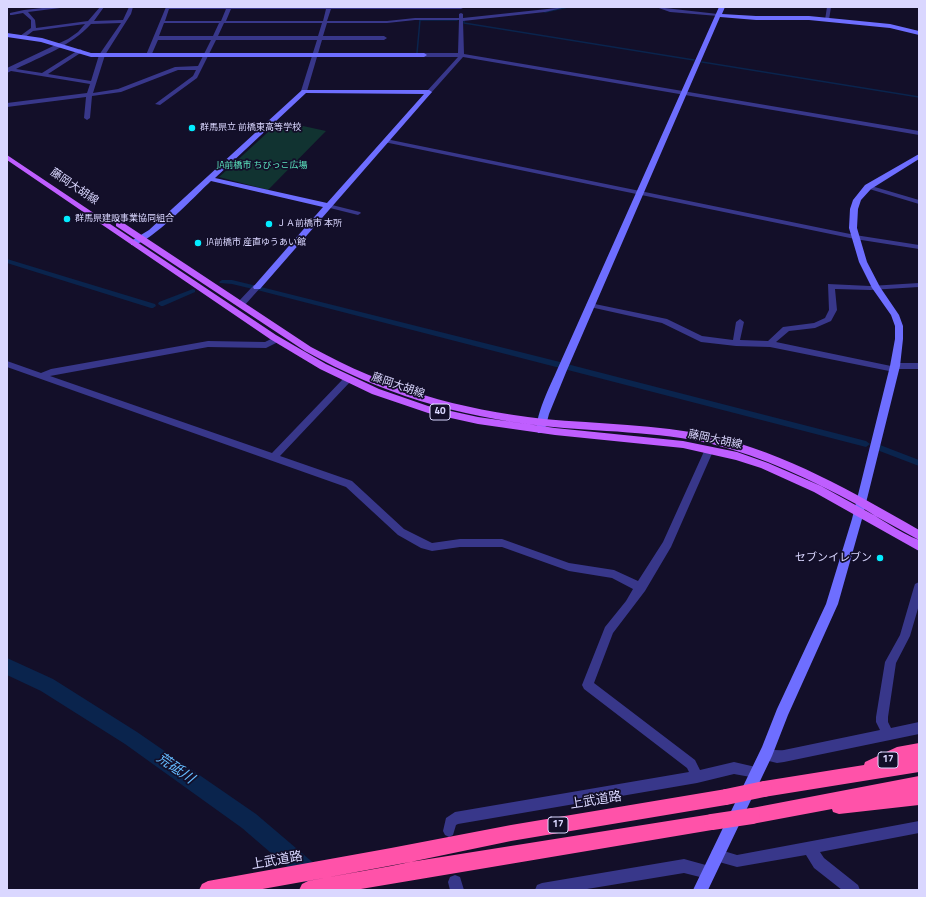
<!DOCTYPE html>
<html>
<head>
<meta charset="utf-8">
<style>
  body { margin:0 }
  #map { position:relative; width:926px; height:897px; overflow:hidden; background:#130f29; font-family:"Titillium Web",sans-serif }
  canvas { display:block }
  .frame { position:absolute; inset:0; border:8px solid #dad7ff; pointer-events:none }
</style>
</head>
<body>
<div id="map">
<canvas width="926" height="897"></canvas>
<div class="frame"></div>
</div>
<script>
const g = document.querySelector('canvas').getContext('2d');
g.lineJoin = 'round';
function fill(path, color) { g.fillStyle = color; g.fill(path, 'evenodd'); }
function strokePath(path, color, width, dash) { g.strokeStyle = color; g.lineWidth = width; g.lineCap = dash ? 'butt' : 'round'; g.setLineDash(dash || []); g.stroke(path); }
function write(font, color, halo, rows, align = 'center') {
  g.font = font + ' "Titillium Web","Noto Sans JP",sans-serif'; g.lineWidth = 3.5; g.setLineDash([]); g.textBaseline = 'middle'; g.strokeStyle = halo; g.fillStyle = color; for (const [text, x, y, turn = 0] of rows) {
    g.save(); g.translate(x, y); g.rotate((+turn || 0) * Math.PI / 180); g.textAlign = isNaN(turn) ? turn : align; if (halo) g.strokeText(text, 0, 0); g.fillText(text, 0, 0); g.restore();
  }
}
const green = new Path2D(`
  M280,121L326,131L268,190L219,177Z`);
const stream = new Path2D(`
  M545,12L568,7
  M464,20V23L694,60
  M417,53L420,20H457
  M702,62L919,97`);
const canal = new Path2D(`
  M7,259L155,304L156,306L153,308H151L7,263Z
  M222,280H232L261,287L560,362L564,365L560,368L261,291L232,284L220,283L219,282Z
  M193,289L195,290V292L163,306H161L158,304L159,302Z
  M567,364L866,441L870,444L866,447L564,369L563,367Z
  M880,445L919,460V466L877,450L876,448L877,446Z`);
const river = new Path2D(`
  M7,658L53,679L137,732L256,814L337,883L340,890H314L242,828L125,744L41,691L7,675Z`);
const street = new Path2D(`
  M51,7H68L28,12L35,20L36,28L88,21L100,7H104L94,21L123,20L129,7H133L131,14L105,55L93,93L118,89L175,67L198,66L211,40H158L151,56L146,55L166,7L463,8L461,9H331L327,21H387L415,18H459V14L461,13L463,14V18L566,7L545,12L463,21L464,54L919,131V135L463,57L431,93H427V91L458,57H424L421,55L424,53H458L459,20H415L387,23H327L323,36H384L387,38L384,40H322L307,91L304,93L301,91L317,40H216L197,78L160,105L155,104L193,76L196,70H178L121,92L92,96L90,118L87,120L84,118L86,97L7,107V103L87,93L90,84L11,71L7,73V68L68,39L78,32L85,24L33,31L24,38H20V36L31,28V20L23,13L12,15H10V13L24,10ZM169,9H226L221,21H165ZM231,9H326L323,21H226ZM121,23L99,55L91,81L48,74L82,52V50L80,49L42,73L16,69C42,56 71,46 91,24ZM164,23H219L213,36H159ZM224,23H322L318,36H218Z
  M656,7L718,14L720,15L718,16L670,12Z
  M827,7H831L829,20L827,21L825,20Z
  M386,139L855,235L919,245V249L855,239L384,142L383,141Z
  M868,185L919,200V204L866,188L865,187Z
  M328,204L360,212L361,213L358,215L326,207V205Z
  M919,283V287L870,290L835,289L837,310L831,321L815,328L789,331L776,342L891,366L895,363H919V369H898L894,372L770,347L736,346L701,342L662,323L590,307L586,305L590,303L667,319L702,336L733,340L736,322L740,319L744,322L740,340L768,341L783,327L814,323L825,318L829,310L828,284L870,286Z
  M254,285H257L261,287L244,306H238V302Z
  M277,336L281,339L280,341L266,348L208,347L50,376L272,453L344,378H350L351,380L350,382L280,456L352,481L404,529L432,543L460,539H502L569,563L614,570L638,581L663,542L706,447H712L714,449L671,547L645,591L613,633L594,683L695,760L700,770L734,762L760,768L762,772L760,776L756,778L734,774L697,783L458,824L456,825L453,835L449,837L445,835L443,831L446,818L455,812L689,772L687,768L584,689L582,685L605,627L626,601L633,589L612,578L569,571L502,547H460L432,551L421,548L398,535L346,487L7,367V361L41,373L51,369L208,341L265,342Z
  M919,582V605L910,636L896,663L888,717V722L891,728L919,722V734L784,762L777,763L761,759L759,755L761,751C768,748 776,751 784,750L880,730L876,722V717L885,662L900,635L914,587L915,584Z
  M919,821V833L820,852L824,858L858,885L860,890H842L814,868L806,855L737,867L712,860L711,855L712,850L717,849L737,855Z
  M684,859L713,867L715,872L713,877L708,879L684,873L581,890H535L537,885L542,883Z
  M455,875L460,877L464,890H450L448,882L450,877Z`);
const secondary = new Path2D(`
  M719,7H725L722,14L756,16H809L890,24L919,31V35L890,28L809,20H756L720,17L567,370L549,414L544,433H538C532,421 552,382 557,370Z
  M7,33L42,38L91,53H424L427,55L424,57H91L41,42L7,37Z
  M302,90H429L432,92L260,289H254L253,287L323,207L211,181C198,193 146,248 131,245V241L149,230ZM306,93L424,94L327,203L215,178Z
  M919,154V159L871,189L861,200L858,209L857,228L867,262L880,287L899,315L903,326V339L900,366L862,519L838,604L788,715L772,756L708,890H693L762,747L777,709L826,604L852,519L890,366L895,339V326L891,315L872,288L859,262L849,228L850,209L853,200L865,185Z`);
const primary = new Path2D(`
  M7,155L276,335L326,364L379,389L428,406L478,417L555,428L683,441L737,452L768,463L821,486L919,540V551L814,492L761,468L736,460L683,448L555,435L478,424L428,413L372,394L320,369L270,339L7,160Z
  M116,222H122L311,347C388,389 457,409 544,419C599,424 656,424 711,436C786,453 853,492 919,530V540C900,533 875,515 856,504C810,479 763,457 712,444C657,431 599,432 543,426C456,416 382,394 305,351L116,226Z`);
const highway = new Path2D(`
  M919,743V772L764,797L758,795L756,789L758,783L764,781L864,765L865,762L897,747Z
  M919,776V805L839,814L833,812L832,809L752,824L746,822L744,816L746,810L752,808Z
  M726,789L732,791L734,797L732,803L726,805L511,841L391,866L257,890H199L202,884L208,881L391,848L511,825Z
  M712,814L718,816L720,822L718,828L712,830L355,890H299L302,884L308,881L410,862Z`);
const highwayBridge = new Path2D(`
  M726,797L764,789
  M712,822L752,816`);
const markers = [
  [192,128,4,"#03ecff"],
  [67,219,4,"#03ecff"],
  [269,224,4,"#03ecff"],
  [198,243,4,"#03ecff"],
  [880,558,4,"#03ecff"]
];
const farPoinames = [
  ["群馬県立 前橋東高等学校",200,128],
  ["群馬県建設事業協同組合",75,219],
  ["ＪＡ前橋市 本所",277,224],
  ["JA前橋市 産直ゆうあい館",206,243]
];
const farParknames = [
  ["JA前橋市 ちびっこ広場",262,166]
];
const shields = [
  [440,412,20],
  [888,760,20],
  [558,825,20]
];
const shieldNames = [
  ["40",440,412],
  ["17",888,760],
  ["17",558,825]
];
const streetNames = [
  ["藤岡大胡線",74,187,34],
  ["藤岡大胡線",398,386,19],
  ["藤岡大胡線",715,440,12]
];
const poiNames = [
  ["セブンイレブン",872,558]
];
const nearStreetnames = [
  ["上武道路",596,801,-9],
  ["上武道路",277,861,-10]
];
const nearWaternames = [
  ["荒砥川",175,769,35]
];
fill(green, '#113331');
strokePath(stream, '#0a244d', 1.5);
fill(canal, '#0a244d');
fill(river, '#0a244d');
fill(street, '#38378a');
fill(secondary, '#6e6eff');
fill(primary, '#bf5eff');
fill(highway, '#ff52a9');
strokePath(highwayBridge, '#ff52a9', 16);
for (const [x, y, r, color] of markers) { const dot = new Path2D(); dot.arc(x, y, r, 0, 2 * Math.PI); g.fillStyle = color; g.fill(dot); strokePath(dot, '#130f29', 1.5); }
write('9px', '#dad7ff', '#130f29', farPoinames, 'left');
write('9px', '#5ce6c0', '#130f29', farParknames);
for (const [x, y, w] of shields) { const box = new Path2D(); box.roundRect(x - w / 2, y - 8, w, 16, 3); g.fillStyle = '#130f29'; g.fill(box); strokePath(box, '#dad7ff', 1); }
write('bold 10px', '#dad7ff', null, shieldNames);
write('11px', '#dad7ff', '#130f29', streetNames);
write('11px', '#dad7ff', '#130f29', poiNames, 'right');
write('13px', '#dad7ff', '#130f29', nearStreetnames);
write('italic 14px', '#65bcff', '#130f29', nearWaternames);
</script>
</body>
</html>
